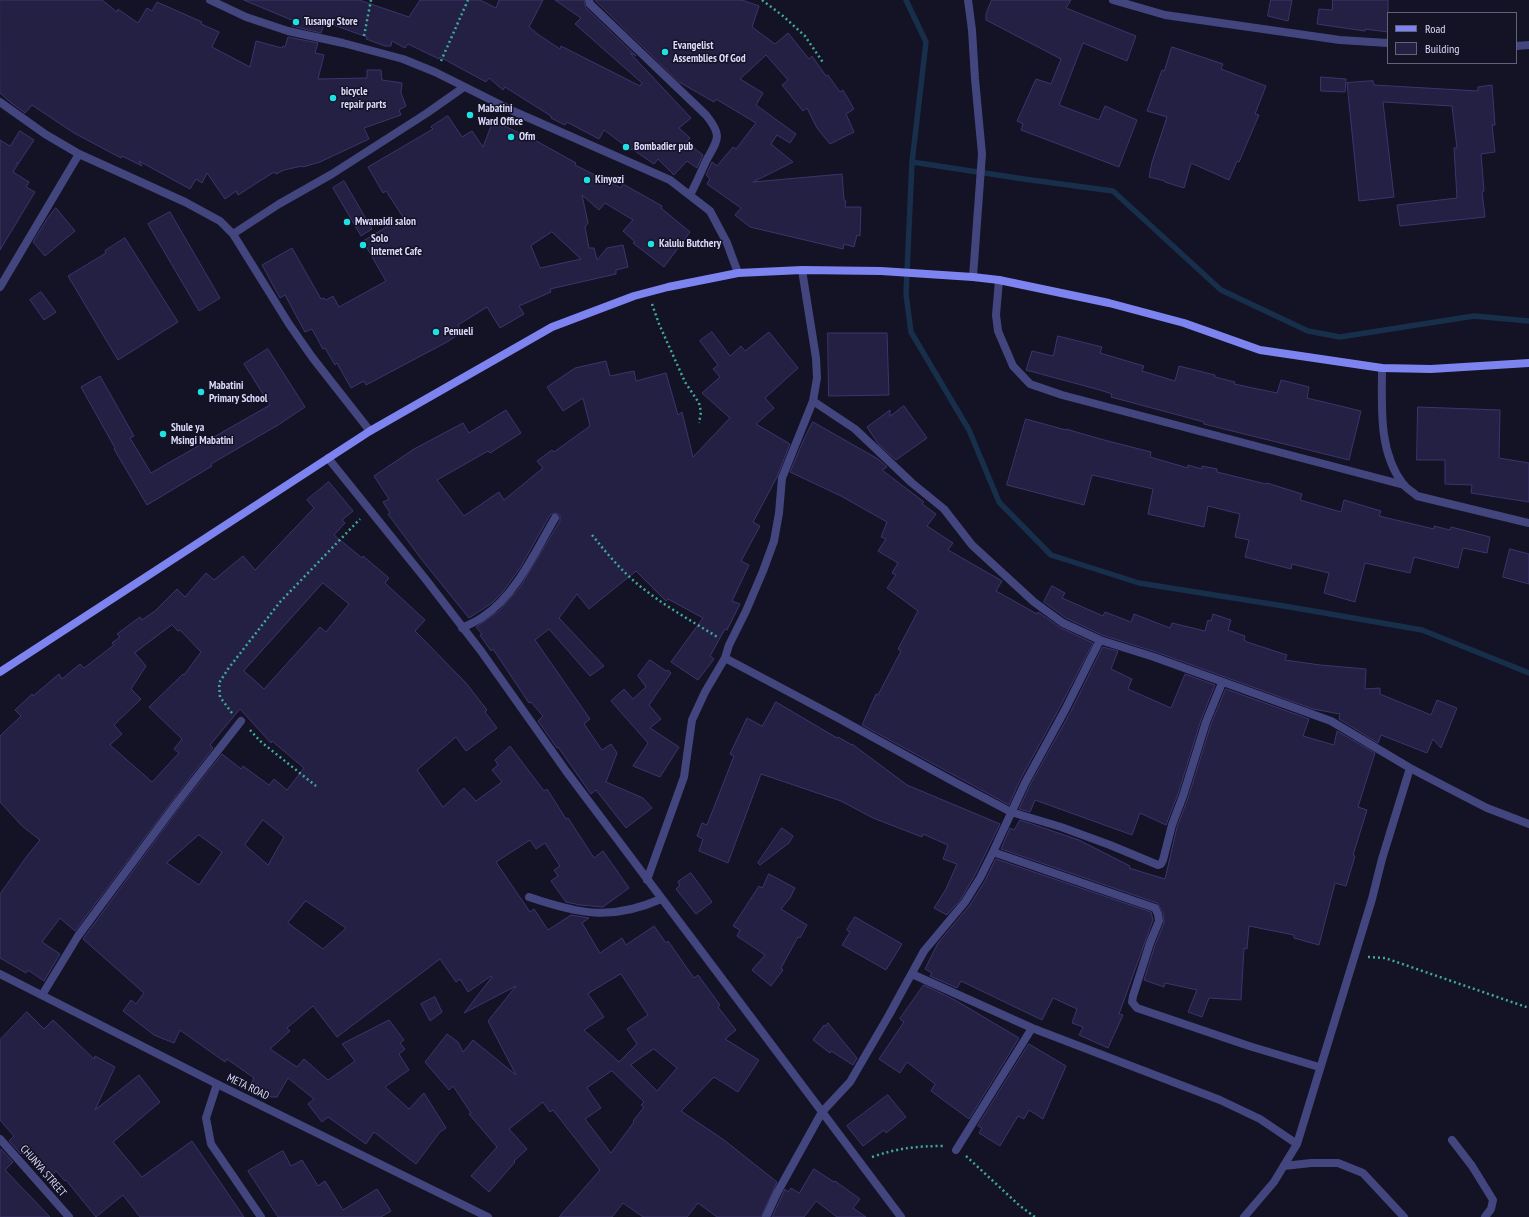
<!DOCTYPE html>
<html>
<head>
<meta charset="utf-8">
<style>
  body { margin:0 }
  #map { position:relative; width:1529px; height:1217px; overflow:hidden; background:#141225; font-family:"PT Sans Narrow",sans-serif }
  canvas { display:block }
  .legend { position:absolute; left:1387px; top:12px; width:130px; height:52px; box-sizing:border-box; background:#141225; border:1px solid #64627a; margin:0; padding:5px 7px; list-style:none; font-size:12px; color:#dbdafa }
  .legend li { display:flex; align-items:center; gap:8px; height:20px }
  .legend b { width:20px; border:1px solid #64627a }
</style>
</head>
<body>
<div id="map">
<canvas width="1529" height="1217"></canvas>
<ul class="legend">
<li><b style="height:5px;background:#7d84ef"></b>Road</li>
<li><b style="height:11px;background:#242043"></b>Building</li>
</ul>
</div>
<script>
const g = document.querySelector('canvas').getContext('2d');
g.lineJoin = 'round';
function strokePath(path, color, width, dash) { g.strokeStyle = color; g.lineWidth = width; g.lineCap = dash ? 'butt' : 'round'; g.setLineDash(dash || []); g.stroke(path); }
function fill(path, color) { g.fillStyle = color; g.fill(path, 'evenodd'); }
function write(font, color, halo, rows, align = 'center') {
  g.font = font + ' "PT Sans Narrow",sans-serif'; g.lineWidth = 3; g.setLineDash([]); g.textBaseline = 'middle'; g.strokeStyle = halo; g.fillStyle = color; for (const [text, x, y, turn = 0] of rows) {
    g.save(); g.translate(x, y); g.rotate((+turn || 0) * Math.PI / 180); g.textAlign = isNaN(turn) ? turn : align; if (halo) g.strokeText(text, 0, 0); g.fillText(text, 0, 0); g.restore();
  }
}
const stream = new Path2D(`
  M906,0L926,42L912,162L906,294L911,332L969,430L999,502L1051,555L1139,583L1290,607L1422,630L1529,673
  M912,162L1024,179L1113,191L1221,290L1308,331L1340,337L1474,316L1529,321`);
const building = new Path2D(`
  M0,0H102L117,12L118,9L138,23L147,8L152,11L157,2L202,22L201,24L219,32L212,47L250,67L256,41L282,48L283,46L285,47L288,37L318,43L315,53L324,55L318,79L367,78V70H381L382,80L402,83L401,93L406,106L399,110L401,115L364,128L369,139L320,162L303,167L302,166L284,170L276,174L274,172L238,195L236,191L225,199L207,173L202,183L196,179L190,189L139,161L142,166L122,156L121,158L74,133L32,105L25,113L10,102L0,93Z
  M244,0H359L409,17L420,0H480L496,8L499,0H543L529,27L539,35L560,49L561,46L640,86L642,83L575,24L581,18L555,0H584L586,8L636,56L631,53V54L691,118L679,128L690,138L686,142L703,155L697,168L687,161L674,175L658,159L654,164L632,149L631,150L604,130L599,139L567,122L565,125L551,118V116L505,87L503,90L489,78L486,82L440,57L439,59L408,44L405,48L392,41L391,46H385L366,39L367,37L325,22L321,33L292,26L293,21Z
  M595,0H742L759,6L752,27L775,44L788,33L809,59L812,56L826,76L828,75L840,92L843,90L854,109L846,114L854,132L830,144L817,128L807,108L803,111L782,85L788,80L766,55L740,79L763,93L756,105L796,134L790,143L777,135L771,144L793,162L753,182L842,174L844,200L846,201L845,207H861L860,236L857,235L854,247L844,244L843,249L750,227L735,215L741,208L707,184L710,179L706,175L712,162L717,166L733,147L736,149L756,123L716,99L714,102L679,82Z
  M992,0H1071L1066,8L1136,36L1127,61L1083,43L1059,105L1099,120L1105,106L1137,120L1119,167L1021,130L1023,124L1017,121L1036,79L1051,84L1061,59L986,20V14Z
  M1271,0H1292L1288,21L1268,16Z
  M1333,0H1388V32L1365,29V31L1317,24L1319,9L1332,10Z
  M1172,47L1223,64L1221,69L1266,86L1255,114L1259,115L1239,162L1237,161L1229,180L1191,163L1184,188L1165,182V181L1149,177L1152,162L1167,117L1147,111L1162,70L1164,71Z
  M1321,77L1346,79L1345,92L1321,91Z
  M1373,81L1374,85L1478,91V87L1492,85L1495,125H1492L1495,152L1481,154L1484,191L1482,192L1485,217L1400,226L1397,205L1457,198L1454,148H1457L1452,106L1383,102L1394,197L1359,201L1347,83Z
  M448,116L462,137L472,131L483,147L493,121L531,138L576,163L575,165L621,188L623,184L662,206L661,208L690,232L664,267L633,243L635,242L623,231L633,220L605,203L599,210L582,195L588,223L585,227L589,248H594L597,260L607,248L623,245L628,267L616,270V274L550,289L551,292L519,306L524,314L500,328L487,307L458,325L462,332L447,342L366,385L364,381L351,388L337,363L335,365L325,348L323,349L312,329L305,332L285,295L280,298L262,265L292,248L321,299L324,298L326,300L333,296L339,307L386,281L363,241L403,217L386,191L383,193L368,167L433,129L431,127ZM552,232L581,259L540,268L531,246Z
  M20,131L34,140L18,164L16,162L18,164L13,172L29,182L26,187L35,192L0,250V140L10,146Z
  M344,181L372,229L361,236L333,188Z
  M56,208L75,231L45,256L33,242L47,219Z
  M170,212L220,298L199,311L148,224Z
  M125,238L178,322L118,360L68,276L106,253L105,251Z
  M41,292L56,312L44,320L30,300Z
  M712,332L730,356L741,346L745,351L769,332L798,368L765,398L774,408L756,424L790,444L777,477L753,522L760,526L741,561L749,565L732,601L740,604L727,630L725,629L710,656L714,659L698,680L671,662L703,618L668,599L666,601L636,571L589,609L577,594L559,618L604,666L590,676L549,629L535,640L590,719L584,724L602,750L611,744L617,753L606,782L643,798L652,808L626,828L596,790L591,794L558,747L557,748L538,721L543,716L531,702L529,703L493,649L491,651L480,635L482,634L476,627L499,611L520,587L560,521V515L555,513L550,515L520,568L502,593L492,603L469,618L422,560L388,514L390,513L383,502L389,499L374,476L414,449L463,423L469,433L506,410L521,433L490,453L488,451L437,480L464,516L499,492L504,500L543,468L537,461L552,450L554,452L590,426L583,398L563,411L547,387L575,368L606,361L610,376L634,371L636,381L666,373L678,415L682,412L693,457L730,418L702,393L720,377L713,369L718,365L700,341Z
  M828,333H887L889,395L829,396Z
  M1058,336L1102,347L1100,353L1144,366L1142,371L1175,381L1179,366L1215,375V377L1235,382L1234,384L1277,393L1281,380L1309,387L1307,398L1361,411L1349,460L1204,424V422L1111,397L1112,394L1100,390L1026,370L1032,351L1053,356Z
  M268,349L305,407L278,425L211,464L212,466L147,505L114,449L115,448L81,387L100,376L134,436L130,438L151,473L270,405L244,364Z
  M904,406L927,438L896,460L879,445L867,427L890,410V416Z
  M1418,407L1500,410L1499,458L1529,463V502L1471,493L1472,485L1445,484V460H1417Z
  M1026,419L1066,430V429L1104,440L1151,452L1150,457L1188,468V465L1202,469V466L1217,469V472L1266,484L1267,483L1302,494L1300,500L1341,512L1344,500L1381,511L1379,516L1434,529V526L1450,530L1451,527L1490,537L1487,553L1463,548L1458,568L1414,557L1410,573L1365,563L1355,602L1324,593L1329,573L1292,564L1291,569L1245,557L1249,540L1235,537L1240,514L1208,506L1204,527L1148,514L1153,489L1092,475L1084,505L1007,485Z
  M813,422L878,459L887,467L882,470L924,502L922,504L936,514L927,526L953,543L948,550L1002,581L996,591L1037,614L1038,612L1061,628L1093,643L1060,707L1020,780L1009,805L862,725L876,694L878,695L901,651L898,649L918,611L887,588L896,575L892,573L898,563L878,551L886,539L881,537L887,522L841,496L790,472L804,439Z
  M329,482L353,511L342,520L345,523L334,535L362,558L363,556L389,578L385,583L425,620L415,631L466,683L487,710L485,712L497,728L466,751L456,737L417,770L443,807L464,788L476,801L502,782L492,770L498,765L495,760L510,746L544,791L547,789L566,819L568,818L594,858L603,851L629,888L603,907L580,905L566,902L551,881L558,876L554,870L560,866L545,843L536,849L530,840L496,862L530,912L534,909L548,930L571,915L589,918L582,923L600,953L622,938L626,945L654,926L666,943L668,941L694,978L698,975L720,1005L718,1007L736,1030L725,1039L759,1060L738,1092L714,1077L681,1111L724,1140L777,1182L761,1217H717L698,1203L687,1217H643L623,1203L612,1217H559L600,1170L553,1110L550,1112L543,1102L509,1129L527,1149L514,1161L515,1162L489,1192L471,1176L497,1147L469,1114L471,1113L453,1086L449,1090L425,1062L447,1034L458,1042L463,1052L473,1040L516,1075L488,1021L516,986L464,1013L492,977L491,976L468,992L460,979L456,982L440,959L337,1037L313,1006L287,1028L290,1031L270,1049L297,1067L304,1059L328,1080L355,1061L342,1044L389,1020L404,1040L400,1043L405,1049L399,1054L409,1070L385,1087L409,1109L424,1093L446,1128L440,1132L416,1164L374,1132L366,1144L328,1117L322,1122L308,1104L314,1099L288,1078L277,1097H271L250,1085L254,1078L227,1059L225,1062L180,1030L174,1043L154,1035L123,1011L131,1000L136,1004L144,993L83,939L180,807L222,754L241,769L243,766L269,785L274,779L287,790L304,768L272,741L271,743L240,709L210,745L213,748L172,801L75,931L60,918L42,942L60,954L44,981L28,970L26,973L0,958V894L27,856L40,840L22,826L0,802V736L21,716L15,710L32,694L33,696L59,674L62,679L80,664L84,668L114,645L112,643L120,637L117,634L140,617L142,620L155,611L177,589L185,597L206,573L214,580L243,556L255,570L314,508L307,500ZM323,583L349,604L326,632L320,627L264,689L244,671ZM172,625L178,631L180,630L201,652L184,675L183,674L149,707L182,739L174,749L179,753L152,782L110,745L122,734L114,725L141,699L131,689L146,666L135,653ZM263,820L284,837L268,865L245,845ZM199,835L222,852L199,885L167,863ZM306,901L346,928L323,949L288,923ZM621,974L648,1015L627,1029L637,1044L619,1062L584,1030L604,1017L588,994ZM654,1049L677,1068L657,1091L631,1065ZM612,1071L644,1102L641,1105L644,1107L633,1121L634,1122L611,1153L585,1119L601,1108L587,1088Z
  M1510,549L1529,554V584L1503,577Z
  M1052,586L1065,593L1062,598L1103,616L1105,612L1131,622L1134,614L1170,628L1172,623L1205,631L1208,620L1211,621L1213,614L1231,620L1228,630L1245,636L1244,640L1247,642L1287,655L1285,660L1320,665L1366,669L1365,689L1380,688V694L1431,715L1437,700L1457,708L1441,748L1433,739L1427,753L1381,735L1378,743L1339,719L1340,714L1313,709L1156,652L1102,635L1066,618L1044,602Z
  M1103,647L1118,651L1111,669L1132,679L1128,689L1171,708L1185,674L1215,685L1201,720L1178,794L1166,825L1140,813L1132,835L1035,800L1030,812L1019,809L1030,785L1070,713Z
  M650,660L666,671L668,670L671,673L649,705L661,719L650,728L679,747L660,777L633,766L648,743L611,701L624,689L633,699L646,687L638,676Z
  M1226,689L1309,719L1303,736L1334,745L1337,731L1375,753L1358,807L1367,810L1353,855L1355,856L1346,886L1335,883L1319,945L1294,938V935L1249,926L1247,949L1244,948L1241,1000L1209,998L1202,1017L1188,1012L1197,990L1165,983L1164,987L1144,980L1155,945L1164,923L1163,912L1157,903L1001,849L1010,828L1014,830L1020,820L1079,840L1130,866L1129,868L1165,879L1177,827L1188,798L1211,724Z
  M776,702L837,738L838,737L852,745V744L907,785L1000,824L975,875L961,899L947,915L934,908L946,889L957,864L943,859L948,845L923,834L922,837L873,818L841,801L761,774L728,863L699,851L703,839L697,836L702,823L707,825L734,756L730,754L747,718L762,726Z
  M782,828L793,836L789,843L760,865L758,863Z
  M996,859L1151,912L1153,920L1119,1014L1123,1015L1108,1048L1079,1035L1083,1027L1072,1023L1077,1009L1053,998L1042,1020L961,981L957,988L930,976L932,973L925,969L938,943L970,905L985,881Z
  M691,873L712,902L696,914L676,889L680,885L678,882Z
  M769,874L795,888L790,898L781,909L807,925L800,938L798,937L781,968L783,970L771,986L752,970L765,955L737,936L740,930L733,926L759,886L762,888Z
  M855,917L902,944L886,970L842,945L850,932L847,930Z
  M924,985L955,1000L1019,1038L969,1119L931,1091L935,1084L907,1062L900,1073L879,1059L904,1022L900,1019Z
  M435,997L442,1012L430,1021L421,1004Z
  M27,1012L44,1029L53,1020L94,1059L95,1056L115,1067L95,1110L139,1075L160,1102L113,1142L142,1177L192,1141L244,1217H140L123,1195L96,1217L66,1180L65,1181L56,1171L50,1177L25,1151L21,1154L9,1141L14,1136L0,1120V1040Z
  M828,1023L857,1058L853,1065L831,1051L830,1053L813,1040L824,1025L826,1026Z
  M1029,1044L1066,1066L1043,1119L1029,1110L1024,1119L1018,1116L1000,1146L979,1133L982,1128L978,1126Z
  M888,1095L906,1117L886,1133L884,1130L863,1146L847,1126Z
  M1,1149L13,1162L5,1170L50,1217H0V1150Z
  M283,1151L291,1166L302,1160L318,1186L325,1181L343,1210L377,1189L391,1211L381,1217H278L248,1171Z
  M814,1169L834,1182L835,1181L860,1199L853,1208L866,1217H837L816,1201L804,1217H772L785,1189L788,1192L791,1188L799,1193Z`);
const path = new Path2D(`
  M762,0L783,16L805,36L824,64
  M364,36L371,0
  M441,61L468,0
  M652,304L659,324L685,382L699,403L701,412L699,423
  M592,535C605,551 618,567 634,581C659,603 690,620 719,638
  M232,713L220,697L219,683L228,669L280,602L360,519
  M250,730L260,741L316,786
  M1368,957L1385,958L1529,1008
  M966,1156L1020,1206L1035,1217
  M872,1157C898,1148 917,1146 944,1146`);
const service = new Path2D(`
  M1452,1140L1472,1166L1493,1200L1491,1209L1485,1217
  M1284,1166L1311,1163H1338L1363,1173L1404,1217`);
const minor = new Path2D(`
  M210,0L246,17L288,31L343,43L403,59L435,72L513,111L670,180L710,211L727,243L738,273
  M589,0L590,4L706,115C723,136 718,139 706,161C701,172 696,184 690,195
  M968,0L972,30L975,79L982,154L973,277
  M1113,0L1165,15L1340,40L1388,43
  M1516,46L1529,45
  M0,102L45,134L79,154L185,202L220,221L233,234L289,324L312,357L370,431
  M233,234L279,204L332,174L427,113L464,87
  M999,280L996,315L998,331L1013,366L1030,384L1062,395L1404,485
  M0,287L79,154
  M813,401L855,429L912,483L944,509L972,545L1034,602L1063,623L1100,640L1154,657L1331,721L1410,768L1454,791L1487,808L1529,824
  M328,458L427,581L481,651L566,771L901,1217
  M462,628C470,624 478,621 484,616C516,595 536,550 555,518
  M725,658L838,718L958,784L1011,812L1061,827L1110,845L1158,865L1161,864L1163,860L1172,825L1183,796L1206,722L1222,683
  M993,852L1155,908L1158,914L1159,921L1150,943L1133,996L1132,1002L1137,1008L1249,1046L1319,1067
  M647,880L684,777L692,720L705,692L725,658L729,645L746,611L763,571L774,541L779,513L782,478L813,401L817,378L816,358L802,270
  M529,897C579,914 611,921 661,899
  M912,974L1032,1028L1220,1100L1260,1119L1297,1144
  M42,995L78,936L176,804L241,721
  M217,1084L206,1118L211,1144L261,1217
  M0,1139L69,1217
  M956,1150L1032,1028
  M766,1217L777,1193L822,1112L850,1082L889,1015L924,951L965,902L980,878L993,852L1025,783L1065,710L1100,640
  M1244,1217L1274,1182L1297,1144L1372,899L1382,859L1410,768`);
const tertiary = new Path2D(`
  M1382,368C1382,407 1378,451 1403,484C1407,489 1413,492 1417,496L1529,523
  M0,974L217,1084L488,1217`);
const secondary = new Path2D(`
  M0,672L370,431L552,327L634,296L668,287L738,273L802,270L881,271L973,277L999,280L1109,303L1184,323L1260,350L1382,368L1431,369L1529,363`);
const markers = [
  [296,22,4,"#1de1e3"],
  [665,52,4,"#1de1e3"],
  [333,98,4,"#1de1e3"],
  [470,115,4,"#1de1e3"],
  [511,137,4,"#1de1e3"],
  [626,147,4,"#1de1e3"],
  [587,180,4,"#1de1e3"],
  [347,222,4,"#1de1e3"],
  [651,244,4,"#1de1e3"],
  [363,245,4,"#1de1e3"],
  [436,332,4,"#1de1e3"],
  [201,392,4,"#1de1e3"],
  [163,434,4,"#1de1e3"]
];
const poiNames = [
  ["Tusangr Store",304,22],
  ["Evangelist",673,46],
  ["Assemblies Of God",673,59],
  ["bicycle",341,92],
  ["repair parts",341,105],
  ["Mabatini",478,109],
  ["Ward Office",478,122],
  ["Ofm",519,137],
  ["Bombadier pub",634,147],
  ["Kinyozi",595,180],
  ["Mwanaidi salon",355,222],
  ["Solo",371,239],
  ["Internet Cafe",371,252],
  ["Kalulu Butchery",659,244],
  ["Penueli",444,332],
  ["Mabatini",209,386],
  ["Primary School",209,399],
  ["Shule ya",171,428],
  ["Msingi Mabatini",171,441]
];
const streetNames = [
  ["META ROAD",248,1087,26],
  ["CHUNYA STREET",43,1171,49]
];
strokePath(stream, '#172f4a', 5.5);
fill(building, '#242043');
strokePath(building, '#3b356d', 1);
strokePath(path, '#3eaa9a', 2.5, [2, 3]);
strokePath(service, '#43467e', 8);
strokePath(minor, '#43467e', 8);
strokePath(tertiary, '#43467e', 8);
strokePath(secondary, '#7d84ef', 8);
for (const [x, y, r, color] of markers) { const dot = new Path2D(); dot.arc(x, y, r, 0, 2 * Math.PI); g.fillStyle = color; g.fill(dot); strokePath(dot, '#141225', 1.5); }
write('bold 11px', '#dbdafa', '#141225', poiNames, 'left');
write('11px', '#dbdafa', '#141225', streetNames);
</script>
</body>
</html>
